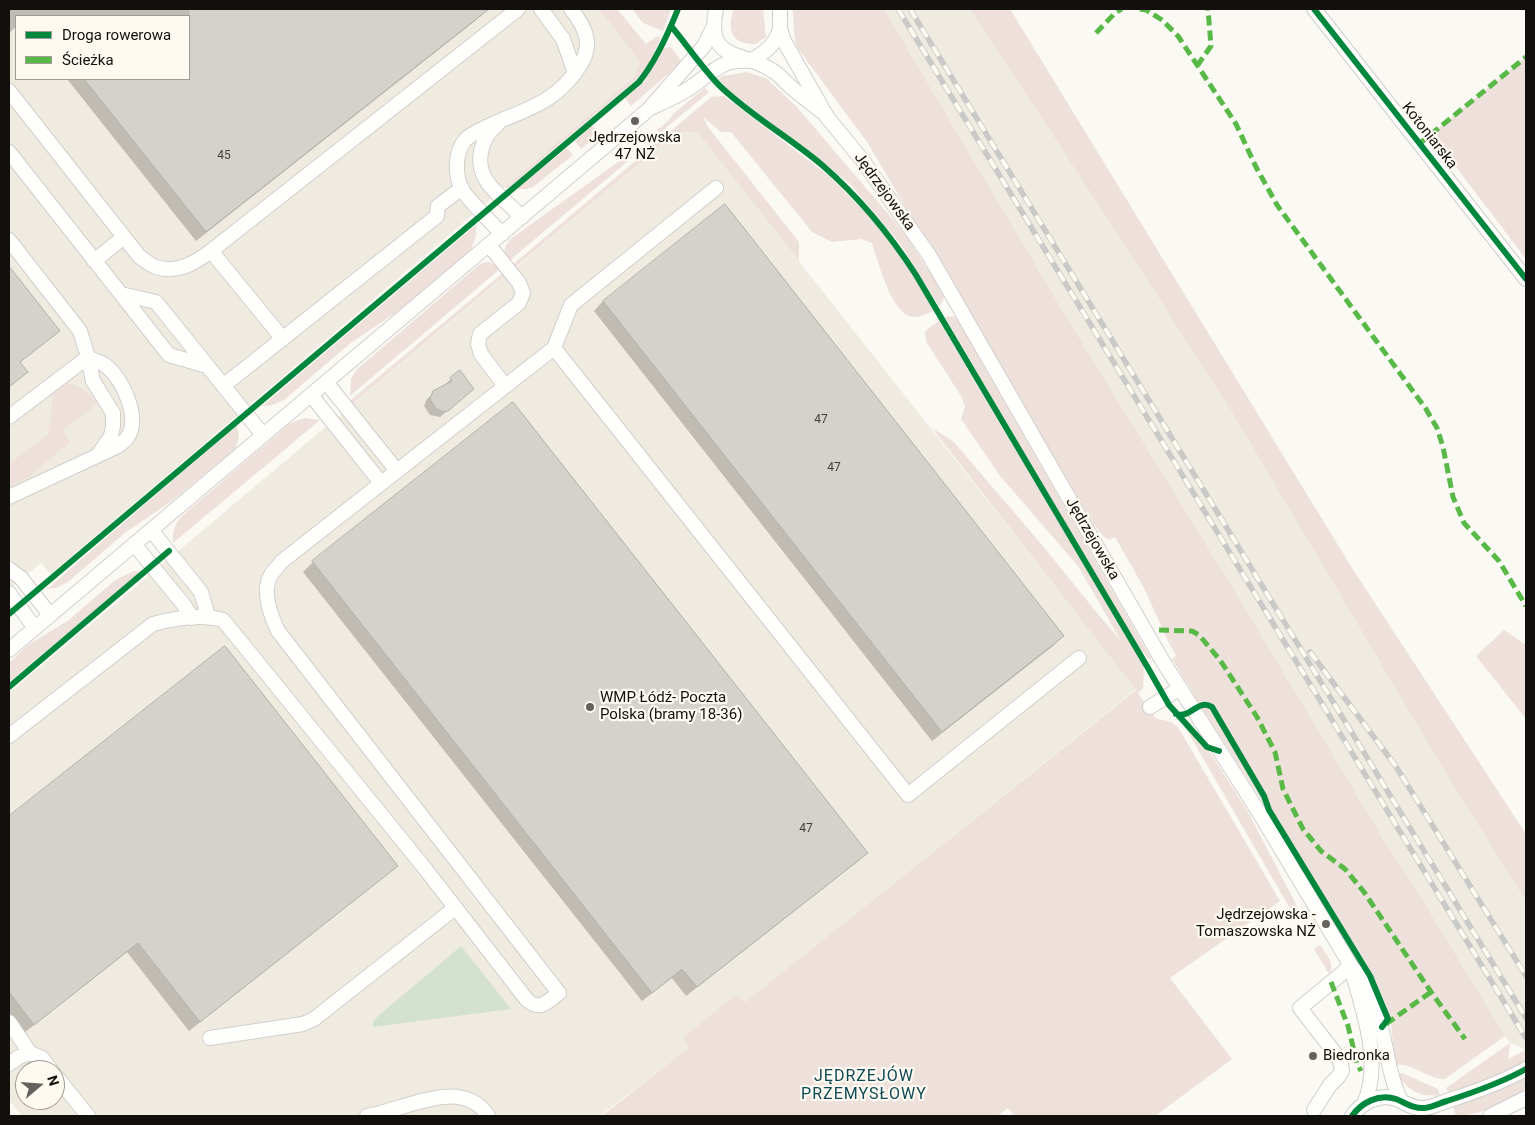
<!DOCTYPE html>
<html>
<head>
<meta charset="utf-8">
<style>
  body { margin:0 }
  #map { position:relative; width:1535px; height:1125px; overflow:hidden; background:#fbf9f4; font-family:Roboto,sans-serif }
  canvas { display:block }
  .frame { position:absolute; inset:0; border:10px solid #11100d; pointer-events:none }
  .legend { position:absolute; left:15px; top:15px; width:175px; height:65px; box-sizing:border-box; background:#fefaf1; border:1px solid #9f9c96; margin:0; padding:6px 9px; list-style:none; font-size:15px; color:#11100d }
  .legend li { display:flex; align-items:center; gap:10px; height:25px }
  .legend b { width:25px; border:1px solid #9f9c96 }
  .north { position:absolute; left:15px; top:1060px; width:50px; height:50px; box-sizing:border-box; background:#fefaf1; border:1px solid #9f9c96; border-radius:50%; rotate:72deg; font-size:14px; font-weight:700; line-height:20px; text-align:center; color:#11100d }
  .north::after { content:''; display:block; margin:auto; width:18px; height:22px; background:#63625e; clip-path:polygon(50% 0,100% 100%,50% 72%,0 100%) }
</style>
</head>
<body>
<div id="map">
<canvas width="1535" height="1125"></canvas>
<div class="frame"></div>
<ul class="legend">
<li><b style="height:6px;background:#00873e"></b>Droga rowerowa</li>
<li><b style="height:6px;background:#58b947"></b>Ścieżka</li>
</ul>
<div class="north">N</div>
</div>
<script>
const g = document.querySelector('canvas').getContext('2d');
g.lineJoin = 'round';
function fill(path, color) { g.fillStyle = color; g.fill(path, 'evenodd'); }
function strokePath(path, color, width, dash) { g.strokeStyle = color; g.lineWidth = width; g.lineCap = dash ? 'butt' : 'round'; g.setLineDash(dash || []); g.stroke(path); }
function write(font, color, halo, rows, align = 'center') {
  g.font = font + ' Roboto,sans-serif'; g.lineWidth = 4.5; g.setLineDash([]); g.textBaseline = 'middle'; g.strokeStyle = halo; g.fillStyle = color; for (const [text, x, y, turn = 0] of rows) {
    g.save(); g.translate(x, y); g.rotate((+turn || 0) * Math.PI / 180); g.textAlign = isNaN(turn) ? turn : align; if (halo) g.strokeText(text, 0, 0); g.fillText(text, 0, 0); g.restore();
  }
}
const built = new Path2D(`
  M9,9H599L640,62L633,78L51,574L41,563L9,589ZM16,16H189V79H16Z
  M884,9H970L1122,241L1233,414L1442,767L1526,902V1051L1522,1048L1510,1043L1505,1036L1422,899L1385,842L1231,585L1064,313Z
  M677,132L698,133L1136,689L744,1003L736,994L683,1037L689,1047L600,1116H22L9,1100V693ZM25,1070H55V1100H25Z`);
const green = new Path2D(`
  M599,9H617L646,44L657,36L661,38L647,67L638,78L508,188L505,187L633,78L640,62Z
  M632,9H671L663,31L643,23Z
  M734,9H763L766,37L756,44C732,45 726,30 734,9Z
  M793,9H884L1064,313L1231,585L1385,842L1422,899L1505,1036L1445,1079C1427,1079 1412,1062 1395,1065L1391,1023L1386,1005L1377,985L1366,963L1270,808L1266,797L1213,707L1207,702L1199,703L1172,659L1176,656L1167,639L1144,588L1115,537L1109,540L1103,536L1094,525L867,142L796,46L794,33Z
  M970,9H1010L1352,568L1526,834V902L1442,767L1233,414L1122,241Z
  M668,47L672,48L682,62L631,106L625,98L644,82L662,49Z
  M1526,57V259L1431,134Z
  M746,72L766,78L796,106L895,222L907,237L944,295L943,301L939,306L899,242L850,184L732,93L718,79L723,76Z
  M705,88L709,92L660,133L657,130L669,120L674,113Z
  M724,96L830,177L873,220L911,270L934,311C928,313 921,317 915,317C892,318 878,261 872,243L861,239L832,242L812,232L731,132H721L703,117L708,127L799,242V261L698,133L677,132L513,269L511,266L711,97Z
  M592,125L599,133L581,149L575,141Z
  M567,148L573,155L533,187L527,189H517Z
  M625,157L628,161L509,261C502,252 504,245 512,238Z
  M476,225C477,235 475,242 470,251L400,310L352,342L284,400L269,406H262Z
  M486,262H490L500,269L350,396L351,379L356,370L480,264Z
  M503,273L506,275L350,406V402L353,398Z
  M954,316L958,321L1152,660L1148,658L1136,644L945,317Z
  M939,321L1144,666L1143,688L1138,693L1155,718L1171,722L1178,727L1280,901L1170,978L1232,1059L1155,1116H1014L1008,1108L998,1116H602L689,1047L683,1037L736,994L745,1002L1136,690L932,428L953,441L1043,546L1097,613L1121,641L1078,566L1001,477L961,419L965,407L961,396L927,343L925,335L926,330Z
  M66,383C81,386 89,392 97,404L63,430L70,442L28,478L9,488V464L48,434L54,387Z
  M305,418L320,420L173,543C172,531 175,523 183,515L288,425L293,422Z
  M237,425L239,438L235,449L172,501L126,532L68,582L56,588L47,589Z
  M134,571L141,572L9,682V663L28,645L69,620L115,580Z
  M1504,630L1526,645V719L1476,656Z
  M1204,707L1208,708L1211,712L1261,795L1266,807L1202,708Z
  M1182,722L1209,751L1248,812L1298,908L1292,912Z
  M1320,945C1326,954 1336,964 1329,974L1314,949Z
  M1510,1043L1508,1059L1526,1050V1060C1503,1076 1475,1084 1448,1092L1446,1088Z
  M1402,1073L1438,1089L1440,1095C1420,1098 1408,1090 1397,1074Z
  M1526,1077V1089C1505,1102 1481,1116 1456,1116L1453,1106L1494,1093Z`);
const water = new Path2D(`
  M461,946L511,1009L373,1027V1022L377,1017Z`);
const shadow = new Path2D(`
  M9,9H483L485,11L475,21L196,241L67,79H189V16H16V27L9,33Z
  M9,268L58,331L19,363L20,378L9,386Z
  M603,301L1063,636L1053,646L932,741L594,311Z
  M460,372L466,395L440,417L430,415L424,406L427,399Z
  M313,562L866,852L857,862L686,996L672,978L642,1001L303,572Z
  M225,648L396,866L386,875L189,1031L127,952L24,1033L9,1014V818Z`);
const building = new Path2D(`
  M189,9H489L206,232L84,79H189Z
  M725,204L1064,636L942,732L603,301Z
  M9,266L60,331L20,362L28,372L9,387Z
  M460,370L474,389L448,411L444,412L436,409L430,399L433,391L452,381L450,378Z
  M513,402L868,853L697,987L682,969L652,993L312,561Z
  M225,646L398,866L200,1022L138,943L34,1025L9,992V816Z`);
const minor = new Path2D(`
  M541,9L563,39L575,73
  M716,9C705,63 743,50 773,71C780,75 785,82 791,87C800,95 811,103 821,111
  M780,9V29L784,41L827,117L863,161L929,255L1162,660L1260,814L1351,966C1388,1002 1380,1057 1401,1101
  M1314,9L1526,279
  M750,61C764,53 775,46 780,29
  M9,91L139,256C144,260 150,265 156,267C177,274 195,263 211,251L518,9
  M653,107C664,102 675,97 685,91C705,80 719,59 744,61
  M498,124C480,138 474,164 488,183C497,195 511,206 522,217
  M9,152L169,355L207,366
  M502,234C492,223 467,199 461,188C455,174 455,152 465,140C473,132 485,128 495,123C530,108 557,101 579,67C594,45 586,28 571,9
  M9,240L80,331L88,357L93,381L113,413V426L111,436L98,455
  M489,245L519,283L523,293L519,303L480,334L478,344L481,354L505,386
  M211,251L283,339
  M94,261L124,237
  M121,294L156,302L263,435
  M554,348L571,305L716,188
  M326,382L397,471
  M223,386L437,216L438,206L462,188
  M311,395L381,483
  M9,417L88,357
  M9,497L118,446C120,444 125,441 127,438C141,419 123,378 105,365C100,362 93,360 88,357
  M151,530L201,592L208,616
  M134,544L184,605L192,618
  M9,569L21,578L50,615
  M9,593L35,628
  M9,650L648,110L704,46L714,26
  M1150,707L1179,689
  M9,736L153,624C175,618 201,614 223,620L423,866L527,1000C541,1012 547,1001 559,993L278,631C271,616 261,591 271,575C273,571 278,567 281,562L554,348L908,795L1079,658
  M1353,974C1364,1014 1382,1064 1364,1104
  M9,1022L30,1053
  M210,1038L303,1024L314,1019L455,908
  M9,1064L19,1057L30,1053L42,1058L51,1070
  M55,1075L88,1116
  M1314,1110L1330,1085L1339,1076L1342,1071L1341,1064L1338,1057L1300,1008L1351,966
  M367,1116C402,1111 462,1075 488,1116
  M1352,1116C1361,1103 1379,1093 1396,1099C1406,1103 1413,1109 1425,1108C1433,1107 1440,1103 1447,1101C1475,1092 1501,1083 1526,1069
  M1490,1116L1526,1098`);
const rail = new Path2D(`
  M898,9L1526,1038
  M910,9L1526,1018
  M1310,652L1395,765L1526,976`);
const quiet = new Path2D(`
  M1140,9L1146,10L1162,20L1178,36L1236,124L1256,167L1277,205L1426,409L1437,428L1443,447L1453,497L1464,523L1499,561L1526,606
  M1096,33L1116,12L1122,9
  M1197,66L1211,46L1208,9
  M1419,144L1526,57
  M1159,630L1192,631L1199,635L1220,660L1257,717L1275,752L1283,789L1303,829L1321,851L1345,869L1364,892L1431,992L1465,1039
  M1331,982L1348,1026L1357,1063L1361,1071
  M1386,1024L1431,992`);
const cycleway = new Path2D(`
  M1314,9L1526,279
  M671,26C687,45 705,72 722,88C753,117 790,138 822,165C860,198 889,233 916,275L1148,668L1169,705L1207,747L1219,751
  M9,614L639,82C656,61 668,34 678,9
  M9,687L169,551
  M1176,714C1191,719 1198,698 1212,707L1264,796L1269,810L1370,976L1388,1019L1382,1027
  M1352,1116C1361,1103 1379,1093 1396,1099C1406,1103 1413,1109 1425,1108C1433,1107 1440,1103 1447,1101C1475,1092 1501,1083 1526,1069`);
const markers = [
  [635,121,5,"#63625e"],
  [590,707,5,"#63625e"],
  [1326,924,5,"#63625e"],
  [1313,1056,5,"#63625e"]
];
const numberNames = [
  ["45",224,156],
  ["47",821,420],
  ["47",834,468],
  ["47",806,829]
];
const streetNames = [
  ["Kotoniarska",1429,136,52],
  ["Jędrzejowska",884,192,54],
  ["Jędrzejowska",1092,539,60]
];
const poiNames = [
  ["Jędrzejowska",635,138,"center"],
  ["47 NŻ",635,155,"center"],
  ["WMP Łódź- Poczta",600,698],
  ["Polska (bramy 18-36)",600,715],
  ["Jędrzejowska -",1316,915,"right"],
  ["Tomaszowska NŻ",1316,932,"right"],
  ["Biedronka",1323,1056]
];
const neighbourhoodNames = [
  ["JĘDRZEJÓW",864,1077],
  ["PRZEMYSŁOWY",864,1095]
];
fill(built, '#f0ebe1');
fill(green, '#eee0da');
fill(water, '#d4e1cd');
fill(shadow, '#0003');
fill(building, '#d3d2cb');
strokePath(building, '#b2b1ae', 1);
strokePath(minor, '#d1cfcb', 16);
strokePath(minor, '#fefefd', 14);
strokePath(rail, '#c9c9c7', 5.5);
strokePath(rail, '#fefaf1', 4, [11]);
strokePath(quiet, '#58b947', 5, [10, 5]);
strokePath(cycleway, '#00873e', 6);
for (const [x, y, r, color] of markers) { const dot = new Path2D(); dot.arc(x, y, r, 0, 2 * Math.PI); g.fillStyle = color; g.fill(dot); strokePath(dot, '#fefaf1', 2); }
write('12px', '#42403c', null, numberNames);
write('15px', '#11100d', '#fefaf1', streetNames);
write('15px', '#11100d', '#fefaf1', poiNames, 'left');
g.letterSpacing = '1px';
write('16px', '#0d4954', '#fefaf1', neighbourhoodNames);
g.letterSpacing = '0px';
</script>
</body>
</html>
